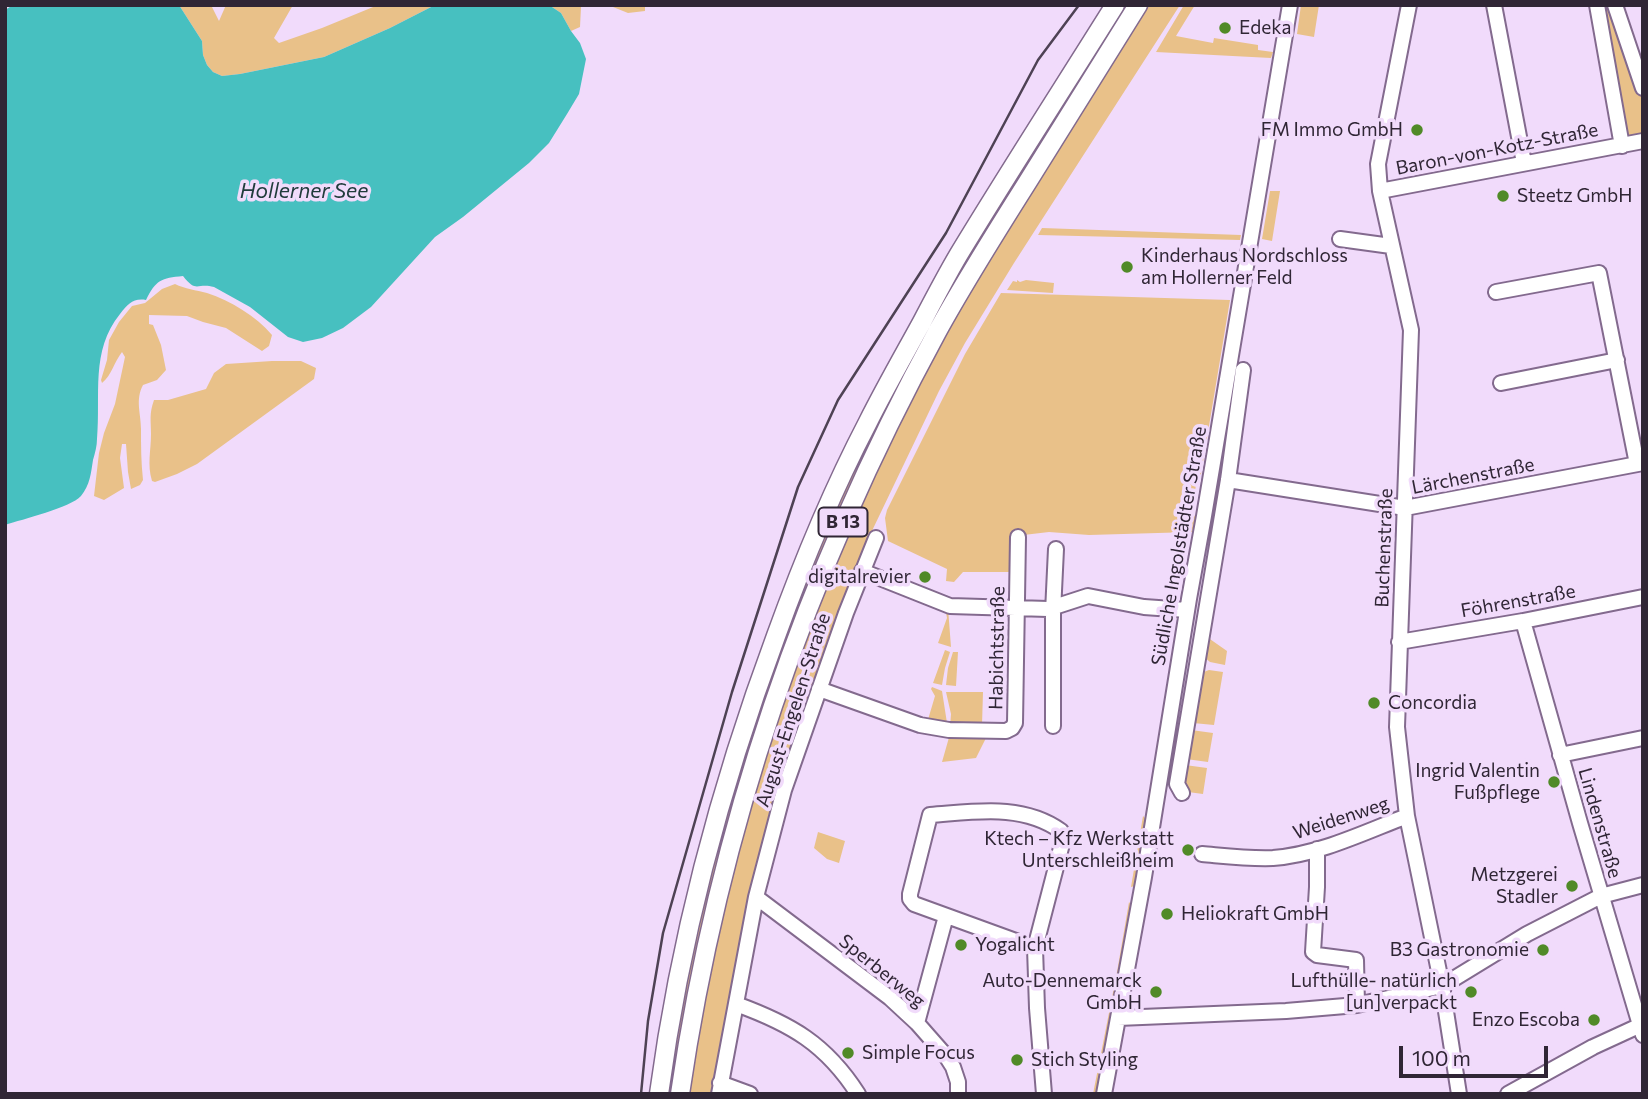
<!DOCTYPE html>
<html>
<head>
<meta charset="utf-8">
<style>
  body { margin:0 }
  #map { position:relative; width:1648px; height:1099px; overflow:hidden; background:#f1dbfb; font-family:Commissioner,sans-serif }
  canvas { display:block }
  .frame { position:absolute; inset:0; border:7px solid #302635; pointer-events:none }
  .scale { position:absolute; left:1399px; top:1046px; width:149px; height:32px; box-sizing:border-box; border:4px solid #302635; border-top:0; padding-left:9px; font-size:21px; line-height:24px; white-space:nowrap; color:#302635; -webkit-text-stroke:5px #f1dbfb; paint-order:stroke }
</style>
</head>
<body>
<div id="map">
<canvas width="1648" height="1099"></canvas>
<div class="frame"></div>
<div class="scale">100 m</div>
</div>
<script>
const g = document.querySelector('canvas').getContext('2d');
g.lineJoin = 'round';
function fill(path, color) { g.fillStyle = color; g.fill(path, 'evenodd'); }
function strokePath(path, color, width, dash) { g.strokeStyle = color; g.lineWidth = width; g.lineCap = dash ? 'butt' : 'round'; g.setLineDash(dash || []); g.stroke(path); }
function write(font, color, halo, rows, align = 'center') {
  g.font = font + ' Commissioner,sans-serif'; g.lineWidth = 7; g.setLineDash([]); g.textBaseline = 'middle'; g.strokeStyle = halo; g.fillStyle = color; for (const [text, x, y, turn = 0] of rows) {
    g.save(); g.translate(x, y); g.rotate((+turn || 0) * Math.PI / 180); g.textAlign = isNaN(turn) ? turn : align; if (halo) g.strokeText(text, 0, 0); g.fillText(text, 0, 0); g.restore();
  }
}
const green = new Path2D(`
  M179,5H211L219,21L226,5H293L274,38L279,43L322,28L378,5H435L390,28L324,57L240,74L222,76L213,72L207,65L203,55L202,41Z
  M549,5H579L581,7L580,27L571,31L561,13Z
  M608,5H645V11L628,13Z
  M1126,5H1131L1001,211L805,600L674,1094H666L680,1009L703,896L757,707L825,530L890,391L969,252Z
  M1146,5H1180L1014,263L965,343L939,391L870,535L824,653L789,753L746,908L727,1008L713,1094H686L715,939L769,736L841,541L939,340Z
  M1184,5H1195L1176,36L1213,43L1214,38L1258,45V50L1273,52L1271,58L1156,52Z
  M1301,5H1319L1314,37L1297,34Z
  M1601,5H1610L1643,101V137C1634,139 1630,140 1625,132Z
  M1270,191H1280L1272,241L1262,239Z
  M1042,228L1241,235L1240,240L1038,235Z
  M1017,280L1020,282L1026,280L1054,283L1053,293L1007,290L1013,281L1017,282Z
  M175,284C185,289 196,290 207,293C231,301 256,316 272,335L269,346L262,351L226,328L203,322L187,316L149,315V324L153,325L161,345L166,370L157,380L143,385C135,400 141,413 141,429C141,446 141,462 143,480L140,485L131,489L128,472L126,444H122L120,458L124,488L104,500L94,496L99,453L104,433L115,404L125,357L122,352C114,362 112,375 102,383L101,380L107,360L109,340L119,322L132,306L145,303L162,289Z
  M1001,293L1230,300L1201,474L1197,478L1192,511L1196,519L1192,532L1089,535L1049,532L1015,536V572H963L954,582L946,581L947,569L888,541L885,518L887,510L965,354Z
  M272,361H301L316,368L314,379L197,464L177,474L155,482L152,481C147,464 151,451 151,434C151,420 149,414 154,400H168L206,389L214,373L226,364Z
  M945,607L948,608L951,647L938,643L947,618Z
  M1207,637L1227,651L1225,665L1210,662L1204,657Z
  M945,650L950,652L945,668L942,685L933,683Z
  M953,652H958L956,686L946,685L948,668Z
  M1209,670L1223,672L1214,725L1193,723L1201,673Z
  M932,687L942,691L947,723H927L935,696L931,689Z
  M946,692H983L982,725L950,727L951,714Z
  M1191,730L1213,733L1208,762L1186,759Z
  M950,734H988L976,758L942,762Z
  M1185,765L1207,768L1203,794L1188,792V789L1183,779Z
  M1143,816L1147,820L1135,886L1131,887Z
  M818,832L845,841L839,863L827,859L814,848Z
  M1129,902L1132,906L1098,1094H1093L1117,972Z`);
const water = new Path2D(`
  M13,5H179L202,41L203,55L207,65L213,72L222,76L240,74L324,57L390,28L435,5H549L561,13L571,31L580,43L586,59L579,94L567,114L549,143L529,163L463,217L435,237L371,307L343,328L322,338L303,342L288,337L250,307L214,287C197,282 197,294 183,276C161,278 156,280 146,300C133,298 128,304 120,314C90,351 101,395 97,439C97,446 95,453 93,460C91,473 90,485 81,496C70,508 23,519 5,525V10Z`);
const minor = new Path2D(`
  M1409,5L1378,164L1380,191L1411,330L1397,727L1407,816L1442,986L1459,1094
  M1494,5L1524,163
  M1597,5L1622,146
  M1615,5L1643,88
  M1380,191L1643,141
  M1340,239L1391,246
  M1496,292L1599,273L1637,464
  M1501,383L1617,360
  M1228,480L1405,508L1643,463
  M862,571L950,606L1048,609L1088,596L1144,607L1187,610
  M1523,621L1580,823L1643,1035
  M1399,642L1523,621L1643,597
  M819,689L920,725L949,730L1006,731L1012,728L1015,723L1018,537
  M1053,726V612L1056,549
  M1560,755L1643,738
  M1182,793L1177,784L1228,480L1243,370
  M1317,849V887L1313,952L1317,955L1356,960L1357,1005
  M1202,854C1225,856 1249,859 1273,858C1318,855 1365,832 1407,816
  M756,897L890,998L917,1023L946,1056L953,1067L958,1082V1094
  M1035,948L914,904L910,899V894L930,815C974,812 1022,803 1061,831L1062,844L1035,948L1037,1008L1044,1094
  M736,1004C791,1024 826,1044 858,1094
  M1118,1018L1286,1011L1357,1005L1442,986L1527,934L1601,896L1643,885
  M917,1023L946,916
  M720,1083L750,1094
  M719,1094L756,897L784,790L846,613L876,538
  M1104,1094L1144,877L1189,599L1204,516L1290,5
  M1508,1094L1593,1047L1643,1024`);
const major = new Path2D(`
  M659,1094C680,938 721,784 776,636C802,564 832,491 868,422C885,388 904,355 922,322C934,299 946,276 959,254C1010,170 1063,88 1115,5
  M680,1094C719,826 808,569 937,332C965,281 996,232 1027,183C1064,124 1101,64 1138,5`);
const rail = new Path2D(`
  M641,1094L648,1021L663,933L732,692L798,487L838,400L946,233L1038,60L1079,5`);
const markers = [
  [1225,28,7,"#508a27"],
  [1417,130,7,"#508a27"],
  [1503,196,7,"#508a27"],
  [1127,267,7,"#508a27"],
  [925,577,7,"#508a27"],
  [1374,703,7,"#508a27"],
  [1554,782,7,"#508a27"],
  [1188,850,7,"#508a27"],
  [1572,886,7,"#508a27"],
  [1167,914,7,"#508a27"],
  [961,945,7,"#508a27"],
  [1543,950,7,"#508a27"],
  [1156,992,7,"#508a27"],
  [1471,992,7,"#508a27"],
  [1594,1020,7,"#508a27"],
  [848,1053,7,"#508a27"],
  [1017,1060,7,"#508a27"]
];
const shields = [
  [843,522,49]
];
const shieldNames = [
  ["B 13",843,522]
];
const poiNames = [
  ["Edeka",1239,28,"left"],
  ["FM Immo GmbH",1403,130],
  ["Steetz GmbH",1517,196,"left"],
  ["Kinderhaus Nordschloss",1141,256,"left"],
  ["am Hollerner Feld",1141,278,"left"],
  ["digitalrevier",911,577],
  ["Concordia",1388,703,"left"],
  ["Ingrid Valentin",1540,771],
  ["Fußpflege",1540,793],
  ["Ktech – Kfz Werkstatt",1174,839],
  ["Unterschleißheim",1174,861],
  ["Metzgerei",1558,875],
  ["Stadler",1558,897],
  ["Heliokraft GmbH",1181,914,"left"],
  ["Yogalicht",975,945,"left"],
  ["B3 Gastronomie",1529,950],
  ["Auto-Dennemarck",1142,981],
  ["GmbH",1142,1003],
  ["Lufthülle- natürlich",1457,981],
  ["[un]verpackt",1457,1003],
  ["Enzo Escoba",1580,1020],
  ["Simple Focus",862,1053,"left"],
  ["Stich Styling",1031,1060,"left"]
];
const streetNames = [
  ["Baron-von-Kotz-Straße",1497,149,-11],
  ["Lärchenstraße",1473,476,-11],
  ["Südliche Ingolstädter Straße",1179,546,-80],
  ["Buchenstraße",1384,548,-88],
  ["Föhrenstraße",1518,601,-10],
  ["Habichtstraße",997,648,-89],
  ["August-Engelen-Straße",793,710,-72],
  ["Weidenweg",1341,818,-18],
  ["Lindenstraße",1600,823,74],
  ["Sperberweg",882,971,39]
];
const waterNames = [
  ["Hollerner See",304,191]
];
fill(green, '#e9c189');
fill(water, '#47c0c0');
strokePath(minor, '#836a8e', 18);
strokePath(major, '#836a8e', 21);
strokePath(minor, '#fff', 14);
strokePath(major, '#fff', 18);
strokePath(rail, '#4e4254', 2.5);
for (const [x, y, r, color] of markers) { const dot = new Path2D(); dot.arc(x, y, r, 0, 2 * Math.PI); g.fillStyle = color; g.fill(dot); strokePath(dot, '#f1dbfb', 2.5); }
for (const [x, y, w] of shields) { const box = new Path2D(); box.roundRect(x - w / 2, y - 14.5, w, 29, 5); g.fillStyle = '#f1dbfb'; g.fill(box); strokePath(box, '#302635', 2); }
write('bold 18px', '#302635', null, shieldNames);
write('19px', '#302635', '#f1dbfb', poiNames, 'right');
write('19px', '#302635', '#f1dbfb', streetNames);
write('italic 21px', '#213c3c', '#f1dbfb', waterNames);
</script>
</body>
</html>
